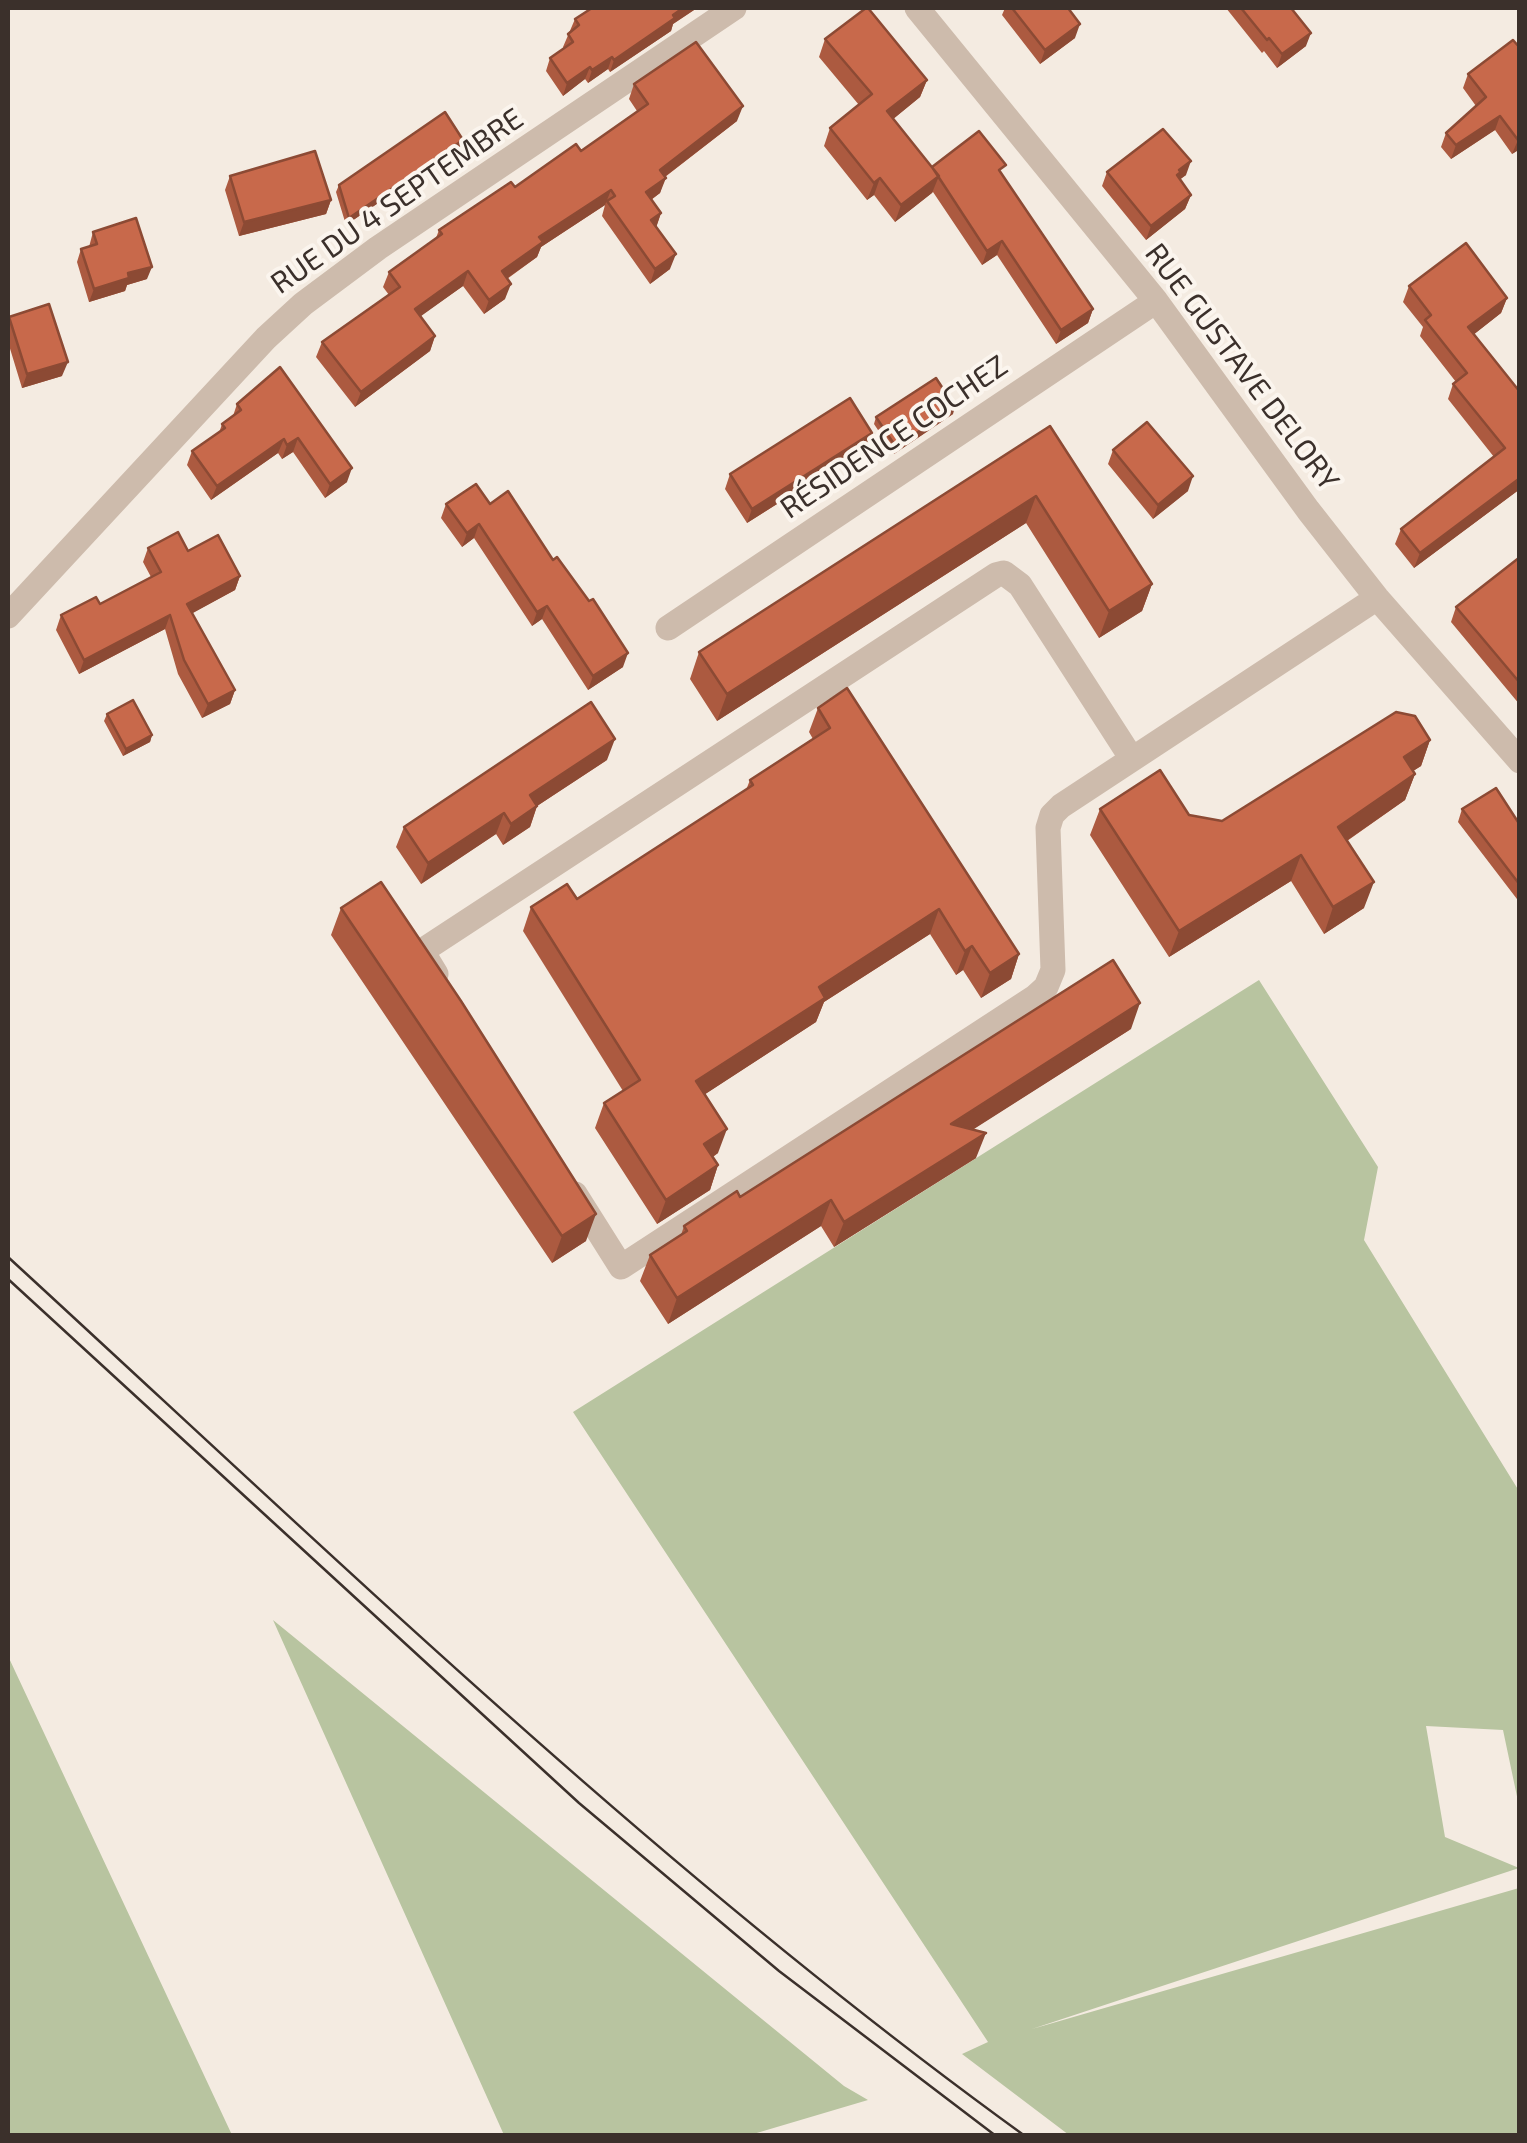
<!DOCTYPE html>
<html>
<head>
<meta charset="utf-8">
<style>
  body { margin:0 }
  #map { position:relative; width:1527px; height:2143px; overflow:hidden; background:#f4ebe1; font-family:"Exo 2",sans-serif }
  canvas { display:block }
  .frame { position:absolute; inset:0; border:10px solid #3b302b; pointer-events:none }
</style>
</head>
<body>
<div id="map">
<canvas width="1527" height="2143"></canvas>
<div class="frame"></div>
</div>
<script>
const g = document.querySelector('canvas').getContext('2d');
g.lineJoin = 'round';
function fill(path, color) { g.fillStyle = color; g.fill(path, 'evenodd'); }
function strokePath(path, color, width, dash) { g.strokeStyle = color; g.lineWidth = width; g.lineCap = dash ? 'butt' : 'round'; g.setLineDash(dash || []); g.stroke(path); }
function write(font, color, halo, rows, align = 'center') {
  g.font = font + ' "Exo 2",sans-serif'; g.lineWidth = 8; g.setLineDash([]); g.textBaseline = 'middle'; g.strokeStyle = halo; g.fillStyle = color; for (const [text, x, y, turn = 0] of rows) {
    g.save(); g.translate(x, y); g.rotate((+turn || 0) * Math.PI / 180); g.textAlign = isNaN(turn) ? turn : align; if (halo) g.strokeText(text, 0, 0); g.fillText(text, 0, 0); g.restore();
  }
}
const green = new Path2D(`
  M1259,980L1378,1167L1364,1240L1519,1491V1806L1503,1730L1426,1726L1445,1837L1519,1868L1032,2029L1519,1888V2135H1069L962,2054L988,2042L573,1412Z
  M273,1620L844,2086L868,2100L750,2135H504Z
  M8,1656L232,2135H8Z`);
const minor = new Path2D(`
  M917,8L1156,301L1308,510L1377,598L1520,761
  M8,616L266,338L303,304L378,248L734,8
  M668,628L1156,301
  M436,974L422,951L996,575L1004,573L1020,585L1132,759
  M575,1194L621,1267L1035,997L1046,987L1053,970L1048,828L1052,815L1061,806L1377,598`);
const tram = new Path2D(`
  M8,1257C338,1560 661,1873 1025,2136
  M8,1279L579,1803L779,1971L996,2136`);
const wall = new Path2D(`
  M592,8H697L673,24L671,31L610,72L608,69L588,83L585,79L563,96L546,71L550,58L564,49L563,47L575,19Z
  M1005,8H1068L1075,38L1040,64L1002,15Z
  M1226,8H1291L1306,46L1277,68L1264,51L1262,53Z
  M825,39L927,80L920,97L893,119L932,167L1002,175L1093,309L1088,323L1056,344L997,255L982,265L933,192L895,222L874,195L867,200L824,146L830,128L859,105L819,57Z
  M1520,48V149L1512,154L1495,130L1451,159L1441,147L1446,133L1476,106L1463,88L1468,74Z
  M634,84L737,121L665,177L660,193L651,200L661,213L656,227L670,269L650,284L602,216L605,205L541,247L537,257L507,279L505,299L484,314L463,286L420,316L435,336L430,351L355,407L316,357L322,342L389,295L383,287L389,272L436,238L439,230L581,151L637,111L629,99Z
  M463,140L460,147L346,225L336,192L339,185Z
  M1107,172L1186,175L1180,179L1191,195L1185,209L1146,240L1102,186Z
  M230,176L331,200L326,214L239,236L225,190Z
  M93,232L147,279L127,285L125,291L89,302L77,262L81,249L89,247Z
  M1409,286L1507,298L1501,313L1474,334L1520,489L1414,568L1395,544L1401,529L1494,457L1448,399L1453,384L1456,382L1420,336L1423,327L1403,302Z
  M9,317L62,376L22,388L8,342V322Z
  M280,367L347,482L325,498L293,452L282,459L278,453L211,500L187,465L192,451L219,433L222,424L233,416L237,404Z
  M953,414L894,454L874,424L876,417Z
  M1050,426L1152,584L1142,611L1099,638L1026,523L717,721L690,679L699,652Z
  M872,433L867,447L747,523L725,489L730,474Z
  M1113,450L1188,491L1153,519L1108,464Z
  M446,504H490L623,667L588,690L542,619L532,626L474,538L462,547L441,518Z
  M148,548L188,551L240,576L235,590L192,613L235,690L230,704L202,718L178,674L165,629L79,674L56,630L61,615L100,604L151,577L143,562Z
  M1520,557V705L1451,622L1456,607Z
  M818,708L1019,954L1011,979L981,998L963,970L956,975L930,934L824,1002L816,1022L705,1094L718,1153L713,1157L718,1165L710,1190L657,1224L595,1128L604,1103L623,1091L523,931L531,907L577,899L746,790L750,780L813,739L809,732Z
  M107,714L152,735L150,742L123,756L104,721Z
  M1430,740L1421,766L1413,771L1415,774L1405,800L1347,841L1364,908L1324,934L1291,881L1169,957L1090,835L1100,809L1189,815L1222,821Z
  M607,760L537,806L530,827L503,845L496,834L421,884L396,847L404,827Z
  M1462,809L1520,825V903L1458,822Z
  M341,908L586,1241L552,1263L331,935Z
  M1131,1029L973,1129L976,1158L834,1247L821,1226L668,1324L640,1281L650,1255L681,1235L684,1226L740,1197Z`);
const shadedWall = new Path2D(`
  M683,8H697L673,24L671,31L610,72L614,60Z
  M1080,24L1075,38L1040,64L1045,50Z
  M1311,33L1306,46L1277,68L1282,54Z
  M612,57L608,69L588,83L592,70Z
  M590,67L585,79L563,96L567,83Z
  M927,80L920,97L881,129L887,111Z
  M743,106L737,121L654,185L660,170Z
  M1500,116L1495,130L1451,159L1456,145Z
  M1520,139V149L1512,154L1518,140Z
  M463,140L460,147L346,225L349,218Z
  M1191,161L1186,175L1178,181L1172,189L1179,170Z
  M939,176L932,193L895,222L901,205Z
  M666,178L660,193L641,207L646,192Z
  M880,178L874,195L867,200L874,183Z
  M611,190L605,205L541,247L537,257L496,286L502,271L539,237Z
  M1191,195L1185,209L1146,240L1151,226Z
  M331,200L326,214L239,236L244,222Z
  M661,213L656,228L651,220Z
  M1002,241L997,255L982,265L987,251Z
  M676,254L670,269L650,284L655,269Z
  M152,267L147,279L127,285L125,291L89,302L94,289L128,273Z
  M468,271L463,286L410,324L415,309Z
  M511,284L505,299L484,314L489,300Z
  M1507,298L1501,313L1463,343L1468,327Z
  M1093,309L1088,323L1056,344L1061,330Z
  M435,336L430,351L355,407L361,392Z
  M68,362L62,376L22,388L27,374Z
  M955,407L953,414L894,454L896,447Z
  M872,433L867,447L747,523L752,509Z
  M298,438L293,452L282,459L287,445Z
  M284,439L278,453L211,500L217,486Z
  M352,468L347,482L325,498L330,484Z
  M1193,476L1188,491L1153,519L1158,505Z
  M1520,478V489L1414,568L1420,553Z
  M1036,496L1026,523L717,721L727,694Z
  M479,524L474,538L462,547L467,533Z
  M240,576L235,590L182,619L187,604Z
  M1152,584L1142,611L1099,638L1109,611Z
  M547,606L542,619L532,626L537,612Z
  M170,615L165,629L79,674L84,660Z
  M628,653L623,667L588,690L593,676Z
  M235,690L230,704L202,718L208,704Z
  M152,735L150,742L123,756L126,749Z
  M615,739L607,760L537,806L530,827L503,845L511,824L530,795Z
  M1430,740L1421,766L1394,783L1404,757Z
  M1415,774L1405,800L1329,853L1338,827Z
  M504,813L496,834L421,884L428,863Z
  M1301,855L1291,881L1169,957L1179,931Z
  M1374,882L1364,908L1324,934L1333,907Z
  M939,909L930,934L824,1002L816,1022L687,1106L696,1081L819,987Z
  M972,946L963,970L956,975L965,951Z
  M1019,954L1011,979L981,998L990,973Z
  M1140,1003L1131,1029L941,1150L951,1124Z
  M727,1129L718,1153L695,1168L704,1144Z
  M986,1133L976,1158L834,1247L844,1222Z
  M718,1165L710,1190L657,1224L666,1200Z
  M831,1200L821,1226L668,1324L677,1298Z
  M596,1214L586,1241L552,1263L562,1236Z`);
const building = new Path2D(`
  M592,8H683L673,15L675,18L614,60L612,57L592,70L590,67L567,83L550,58L573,42L568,34L579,25L575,19Z
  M866,8H868L927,80L887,111L939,176L901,205L880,178L874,183L830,128L872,94L825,39Z
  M1012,8H1068L1080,24L1045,50Z
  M1241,8H1291L1311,33L1282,54L1269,38L1267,40Z
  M1513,40L1520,48V139L1518,140L1500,116L1456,145L1446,133L1486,97L1468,74Z
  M696,42L743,106L660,170L666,178L646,192L661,213L651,220L676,254L655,269L607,201L615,196L611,190L539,237L543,242L502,271L511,284L489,300L468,271L415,309L435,336L361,392L322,342L400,287L389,272L442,234L439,230L511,182L515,187L576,144L581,151L648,104L634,84Z
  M445,112L463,140L349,218L339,185Z
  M1163,129L1191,161L1179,170L1181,172L1177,175L1191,195L1151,226L1107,172Z
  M979,131L1006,165L999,170L1093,309L1061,330L1002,241L987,251L932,167Z
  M315,151L331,200L244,222L230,176Z
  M136,218L152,267L128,273L129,278L94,289L81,249L97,244L93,232Z
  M1466,243L1507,298L1468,327L1520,392V478L1420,553L1401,529L1505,448L1453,384L1467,373L1425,320L1431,315L1409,286Z
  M49,304L68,362L27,374L9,317Z
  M280,367L352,468L330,484L298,438L287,445L284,439L217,486L192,451L225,428L222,424L241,410L237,404Z
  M936,378L955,407L896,447L876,417Z
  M850,398L872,433L752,509L730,474Z
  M1147,422L1193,476L1158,505L1113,450Z
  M1050,426L1152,584L1109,611L1036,496L727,694L699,652Z
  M476,484L490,504L508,491L553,560L557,557L589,601L593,599L628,653L593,676L547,606L537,612L479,524L467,533L446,504Z
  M178,532L188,551L218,535L240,576L187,604L235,690L208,704L184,660L170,615L84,660L61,615L96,597L100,604L161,572L148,548Z
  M1520,557V683L1456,607Z
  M847,688L1019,954L990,973L972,946L965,951L939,909L819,987L825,998L696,1081L727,1129L704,1144L718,1165L666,1200L604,1103L640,1080L531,907L567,884L577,899L753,785L750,780L830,728L818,708Z
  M133,700L152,735L126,749L107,714Z
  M591,702L615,739L530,795L537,806L511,824L504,813L428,863L404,827Z
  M1396,712L1415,716L1430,740L1404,757L1415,774L1338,827L1374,882L1333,907L1301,855L1179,931L1100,809L1160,770L1189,815L1222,821Z
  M1496,788L1520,825V885L1462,809Z
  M381,882L461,1001L596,1214L562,1236L341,908Z
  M1113,960L1140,1003L951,1124L986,1133L844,1222L831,1200L677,1298L650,1255L687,1231L684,1226L737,1191L740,1197Z`);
const streetNames = [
  ["RUE DU 4 SEPTEMBRE",397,201,-35],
  ["RUE GUSTAVE DELORY",1242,367,53],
  ["RÉSIDENCE COCHEZ",894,437,-34]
];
fill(green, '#b8c4a0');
strokePath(minor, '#cdbbac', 25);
strokePath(tram, '#3b302b', 2.5);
fill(wall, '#ac5a40');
fill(shadedWall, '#8c4a34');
fill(building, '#c8694b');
strokePath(building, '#8c4a34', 2.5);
write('30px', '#3b302b', '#fbf5ee', streetNames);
</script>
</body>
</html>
